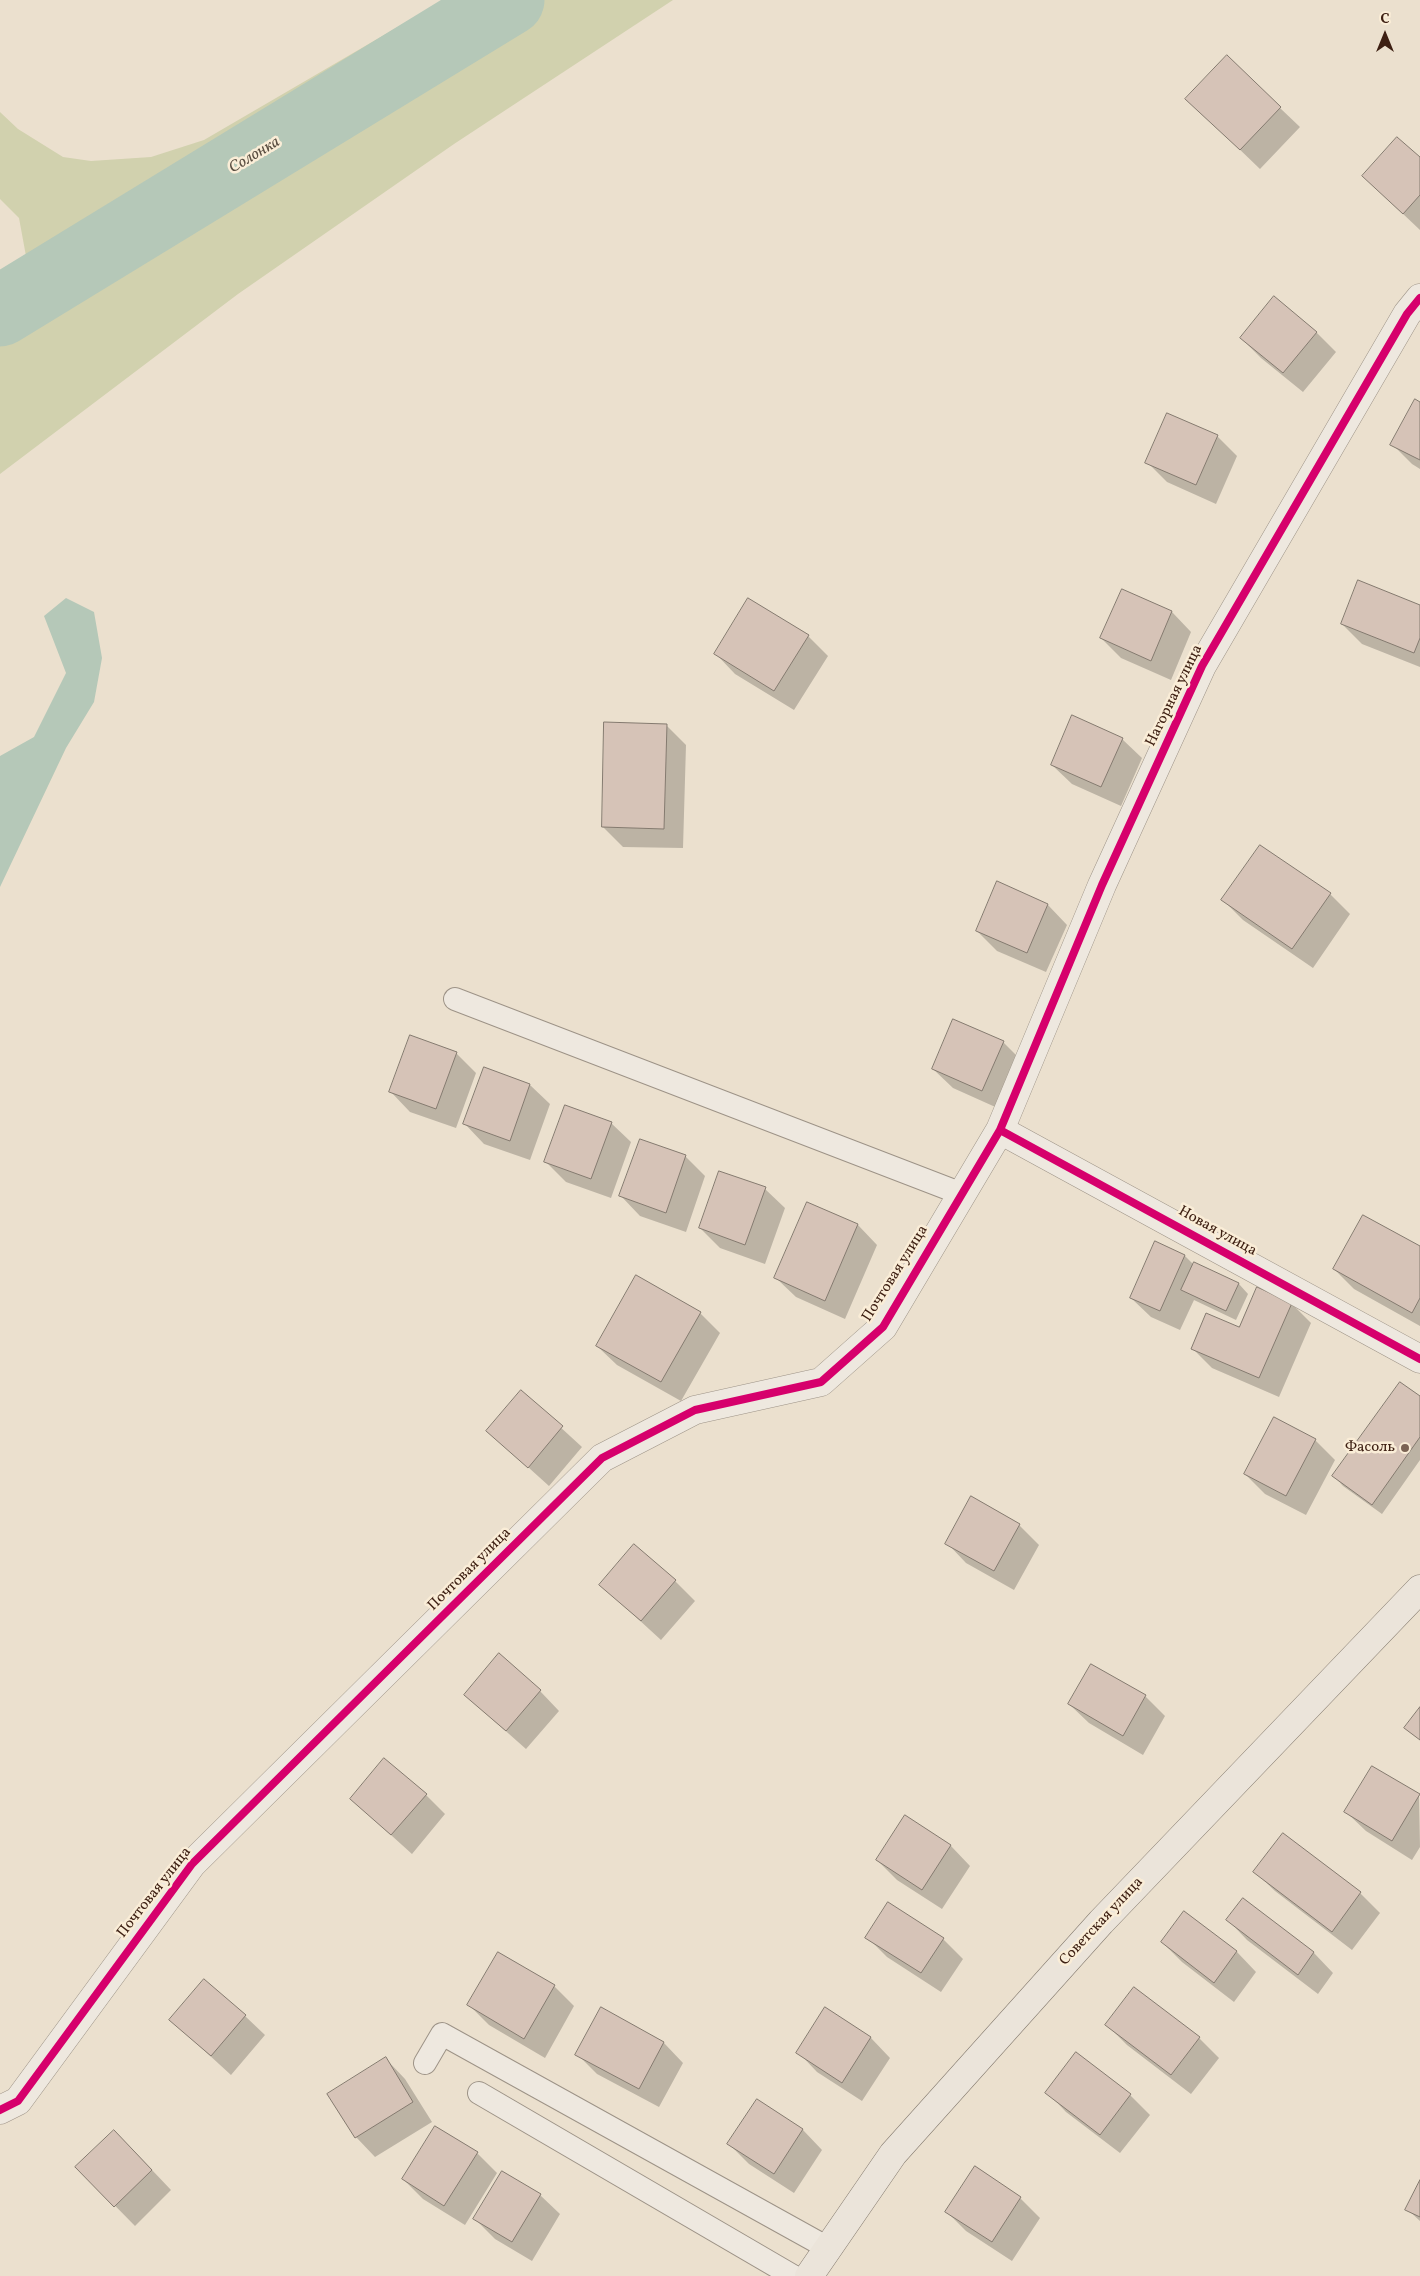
<!DOCTYPE html>
<html>
<head>
<meta charset="utf-8">
<style>
  body { margin:0 }
  #map { position:relative; width:1420px; height:2276px; overflow:hidden; background:#ebe0ce; font-family:Vollkorn,serif }
  canvas { display:block }
  .north { position:absolute; left:1360px; top:10px; width:50px; height:50px; -webkit-text-stroke:4px #faedd7; paint-order:stroke; rotate:0deg; font-size:14px; font-weight:700; line-height:20px; text-align:center; color:#3e2013 }
  .north::after { content:''; display:block; margin:auto; width:18px; height:22px; background:#3e2013; clip-path:polygon(50% 0,100% 100%,50% 72%,0 100%) }
</style>
</head>
<body>
<div id="map">
<canvas width="1420" height="2276"></canvas>
<div class="north">С</div>
</div>
<script>
const g = document.querySelector('canvas').getContext('2d');
g.lineJoin = 'round';
function fill(path, color) { g.fillStyle = color; g.fill(path, 'evenodd'); }
function strokePath(path, color, width, dash) { g.strokeStyle = color; g.lineWidth = width; g.lineCap = dash ? 'butt' : 'round'; g.setLineDash(dash || []); g.stroke(path); }
function write(font, color, halo, rows, align = 'center') {
  g.font = font + ' Vollkorn,serif'; g.lineWidth = 5; g.setLineDash([]); g.textBaseline = 'middle'; g.strokeStyle = halo; g.fillStyle = color; for (const [text, x, y, turn = 0] of rows) {
    g.save(); g.translate(x, y); g.rotate((+turn || 0) * Math.PI / 180); g.textAlign = isNaN(turn) ? turn : align; if (halo) g.strokeText(text, 0, 0); g.fillText(text, 0, 0); g.restore();
  }
}
const green = new Path2D(`
  M444,0H673L454,144L238,294L0,474V310L19,291L28,267L19,218L0,199V112L18,129L63,157L91,161L151,157L204,140Z`);
const water = new Path2D(`
  M66,598L94,612L102,658L94,702L66,748L0,887V756L34,737L66,673L44,616Z`);
const shadow = new Path2D(`
  M1280,108L1300,127L1260,169L1207,118Z
  M1420,158V230L1363,176Z
  M1316,332L1336,352L1303,392L1261,358L1241,338Z
  M1420,404V469L1412,464L1392,444Z
  M1217,436L1237,456L1216,504L1167,482L1147,462Z
  M1122,591L1172,612L1191,632L1171,680L1121,658L1101,638Z
  M1420,606V667L1362,644L1342,624Z
  M808,636L828,656L794,710L735,674L716,654Z
  M666,725L686,745L683,848L623,847L603,827Z
  M1122,739L1142,758L1121,806L1072,784L1052,765Z
  M1330,894L1350,914L1313,968L1243,920L1223,900Z
  M1048,905L1067,925L1046,972L997,951L977,931Z
  M1003,1042L1023,1062L1002,1110L953,1088L933,1069Z
  M456,1053L476,1073L456,1128L410,1112L391,1092Z
  M484,1069L530,1085L550,1104L530,1160L484,1144L465,1124Z
  M611,1123L631,1142L611,1198L566,1182L546,1162Z
  M640,1140L686,1157L705,1176L686,1232L640,1216L621,1196Z
  M765,1189L785,1208L765,1264L720,1248L700,1228Z
  M808,1204L858,1225L877,1245L845,1319L796,1297L776,1278Z
  M1155,1242L1185,1256L1194,1265L1239,1284L1248,1294L1236,1320L1194,1300L1180,1330L1151,1317L1131,1298Z
  M1420,1248V1326L1354,1289L1334,1269Z
  M1292,1304L1311,1323L1279,1397L1212,1368L1192,1348L1240,1329Z
  M700,1313L720,1333L681,1401L617,1365L597,1346Z
  M522,1392L582,1447L549,1486L488,1431Z
  M1420,1397V1460L1382,1514L1343,1486L1334,1476Z
  M1315,1440L1335,1460L1306,1515L1265,1494L1245,1474Z
  M1019,1525L1039,1545L1014,1590L966,1563L947,1543Z
  M675,1581L695,1601L661,1640L601,1585Z
  M1092,1666L1145,1696L1165,1716L1143,1755L1089,1723L1069,1704Z
  M540,1691L559,1711L526,1749L465,1695Z
  M426,1795L445,1814L412,1854L351,1799Z
  M1419,1795L1420,1847L1412,1860L1366,1831L1346,1812Z
  M905,1817L951,1846L970,1866L942,1909L897,1880L877,1860Z
  M1283,1835L1360,1893L1380,1913L1352,1950L1275,1891L1255,1872Z
  M1243,1899L1314,1953L1333,1973L1318,1994L1247,1940L1228,1920Z
  M1185,1913L1237,1952L1256,1972L1234,2002L1182,1962L1162,1942Z
  M867,1937L943,1939L963,1959L941,1992L887,1957Z
  M498,1954L554,1986L574,2006L545,2058L489,2025L469,2005Z
  M601,2009L664,2043L683,2063L659,2107L597,2074L577,2054Z
  M825,2009L871,2038L890,2058L862,2101L817,2072L798,2052Z
  M245,2016L265,2035L231,2075L171,2020Z
  M1107,2025L1199,2038L1219,2058L1191,2094L1127,2045Z
  M386,2059L405,2079L432,2122L375,2157L356,2137Z
  M1047,2092L1130,2095L1150,2115L1120,2153L1066,2112Z
  M757,2101L803,2130L822,2150L794,2193L749,2164L729,2144Z
  M436,2128L477,2153L497,2173L465,2225L423,2199L403,2179Z
  M134,2151L171,2190L135,2226L77,2167Z
  M1420,2182V2221L1407,2209Z
  M540,2195L560,2214L532,2261L495,2239L475,2219Z
  M1020,2198L1040,2218L1012,2261L966,2231L947,2212Z`);
const river = new Path2D(`
  M0,311L509,0`);
const building = new Path2D(`
  M1227,55L1281,107L1240,150L1185,99Z
  M1397,137L1420,157V195L1403,214L1362,176Z
  M1274,296L1317,332L1283,373L1240,338Z
  M1415,399L1420,402V460L1390,445Z
  M1167,413L1218,435L1196,485L1145,463Z
  M1358,580L1420,605V638L1414,653L1341,624Z
  M1122,589L1172,611L1151,661L1100,638Z
  M748,598L809,635L774,691L714,654Z
  M1072,715L1123,738L1101,787L1051,765Z
  M604,722L667,724L664,829L602,827Z
  M1260,845L1331,893L1292,949L1221,900Z
  M997,881L1048,904L1027,953L976,931Z
  M953,1019L1004,1041L982,1091L932,1069Z
  M410,1035L457,1052L436,1109L389,1092Z
  M484,1067L530,1084L510,1141L463,1124Z
  M565,1105L612,1122L591,1179L544,1162Z
  M640,1139L686,1155L666,1213L619,1196Z
  M719,1171L766,1187L745,1245L699,1228Z
  M807,1202L858,1224L825,1301L774,1278Z
  M1363,1215L1420,1246V1298L1412,1313L1333,1269Z
  M1155,1241L1185,1255L1160,1311L1130,1298Z
  M1194,1262L1239,1283L1226,1311L1181,1290Z
  M636,1275L701,1312L661,1382L596,1346Z
  M1257,1287L1292,1303L1259,1378L1191,1349L1206,1313L1239,1327Z
  M1400,1382L1420,1396V1437L1372,1505L1332,1476Z
  M521,1390L563,1426L528,1468L486,1431Z
  M1274,1417L1316,1439L1286,1496L1244,1474Z
  M971,1496L1020,1524L994,1571L945,1544Z
  M634,1544L676,1580L641,1621L599,1585Z
  M499,1653L541,1690L506,1731L464,1695Z
  M1091,1664L1146,1695L1123,1736L1068,1704Z
  M1420,1707V1740L1404,1728Z
  M384,1758L427,1794L391,1835L350,1799Z
  M1372,1766L1420,1794L1392,1841L1344,1812Z
  M905,1815L951,1845L922,1890L876,1860Z
  M1283,1833L1361,1892L1332,1932L1253,1872Z
  M1243,1898L1314,1952L1298,1975L1226,1920Z
  M888,1902L944,1938L921,1973L865,1938Z
  M1184,1911L1237,1951L1214,1983L1161,1942Z
  M498,1952L555,1985L524,2039L467,2005Z
  M204,1979L246,2015L211,2056L169,2020Z
  M1134,1987L1200,2037L1171,2075L1105,2025Z
  M601,2007L664,2042L639,2089L575,2055Z
  M825,2007L871,2037L842,2083L796,2053Z
  M1076,2052L1131,2094L1100,2135L1045,2093Z
  M386,2057L413,2102L355,2138L327,2094Z
  M757,2099L803,2129L774,2174L727,2144Z
  M435,2126L478,2152L444,2206L402,2179Z
  M114,2130L152,2170L114,2207L75,2167Z
  M975,2166L1021,2197L992,2242L945,2212Z
  M502,2171L541,2194L512,2242L473,2219Z
  M1420,2180V2217L1405,2210Z`);
const service = new Path2D(`
  M455,999L962,1194
  M425,2063L442,2034L828,2248
  M479,2093L793,2276`);
const minor = new Path2D(`
  M1000,1130L1420,1359
  M0,2110L18,2101L192,1864L602,1458L695,1410L821,1382L883,1327L1000,1130L1102,885L1202,666L1407,314L1420,298`);
const primary = new Path2D(`
  M809,2276L893,2154L1101,1922L1420,1589`);
const cycleway = new Path2D(`
  M1000,1130L1420,1359
  M0,2110L18,2101L192,1864L602,1458L695,1410L821,1382L883,1327L1000,1130L1102,885L1202,666L1407,314L1420,298`);
const markers = [
  [1405,1448,5,"#7b6354"]
];
const streetNames = [
  ["Нагорная улица",1175,696,-64],
  ["Новая улица",1217,1232,29],
  ["Почтовая улица",896,1274,-58],
  ["Почтовая улица",470,1570,-45],
  ["Почтовая улица",155,1893,-52],
  ["Советская улица",1102,1922,-47]
];
const poiNames = [
  ["Фасоль",1395,1448]
];
const waterNames = [
  ["Солонка",255,156,-31]
];
fill(green, '#d1d1ae');
fill(water, '#b5c8b8');
fill(shadow, '#0003');
strokePath(river, '#b5c8b8', 71);
fill(building, '#d6c3b7');
strokePath(building, '#847a6f', 1);
strokePath(service, '#9d9387', 24);
strokePath(minor, '#9d9387', 29);
strokePath(primary, '#847a6f', 29);
strokePath(service, '#eee8df', 22);
strokePath(minor, '#eee8df', 28);
strokePath(primary, '#ebe4da', 28);
strokePath(cycleway, '#d6006c', 8);
for (const [x, y, r, color] of markers) { const dot = new Path2D(); dot.arc(x, y, r, 0, 2 * Math.PI); g.fillStyle = color; g.fill(dot); strokePath(dot, '#faedd7', 2); }
write('15px', '#3e2013', '#faedd7', streetNames);
write('15px', '#3e2013', '#faedd7', poiNames, 'right');
write('italic 16px', '#5b4f42', '#faedd7', waterNames);
</script>
</body>
</html>
